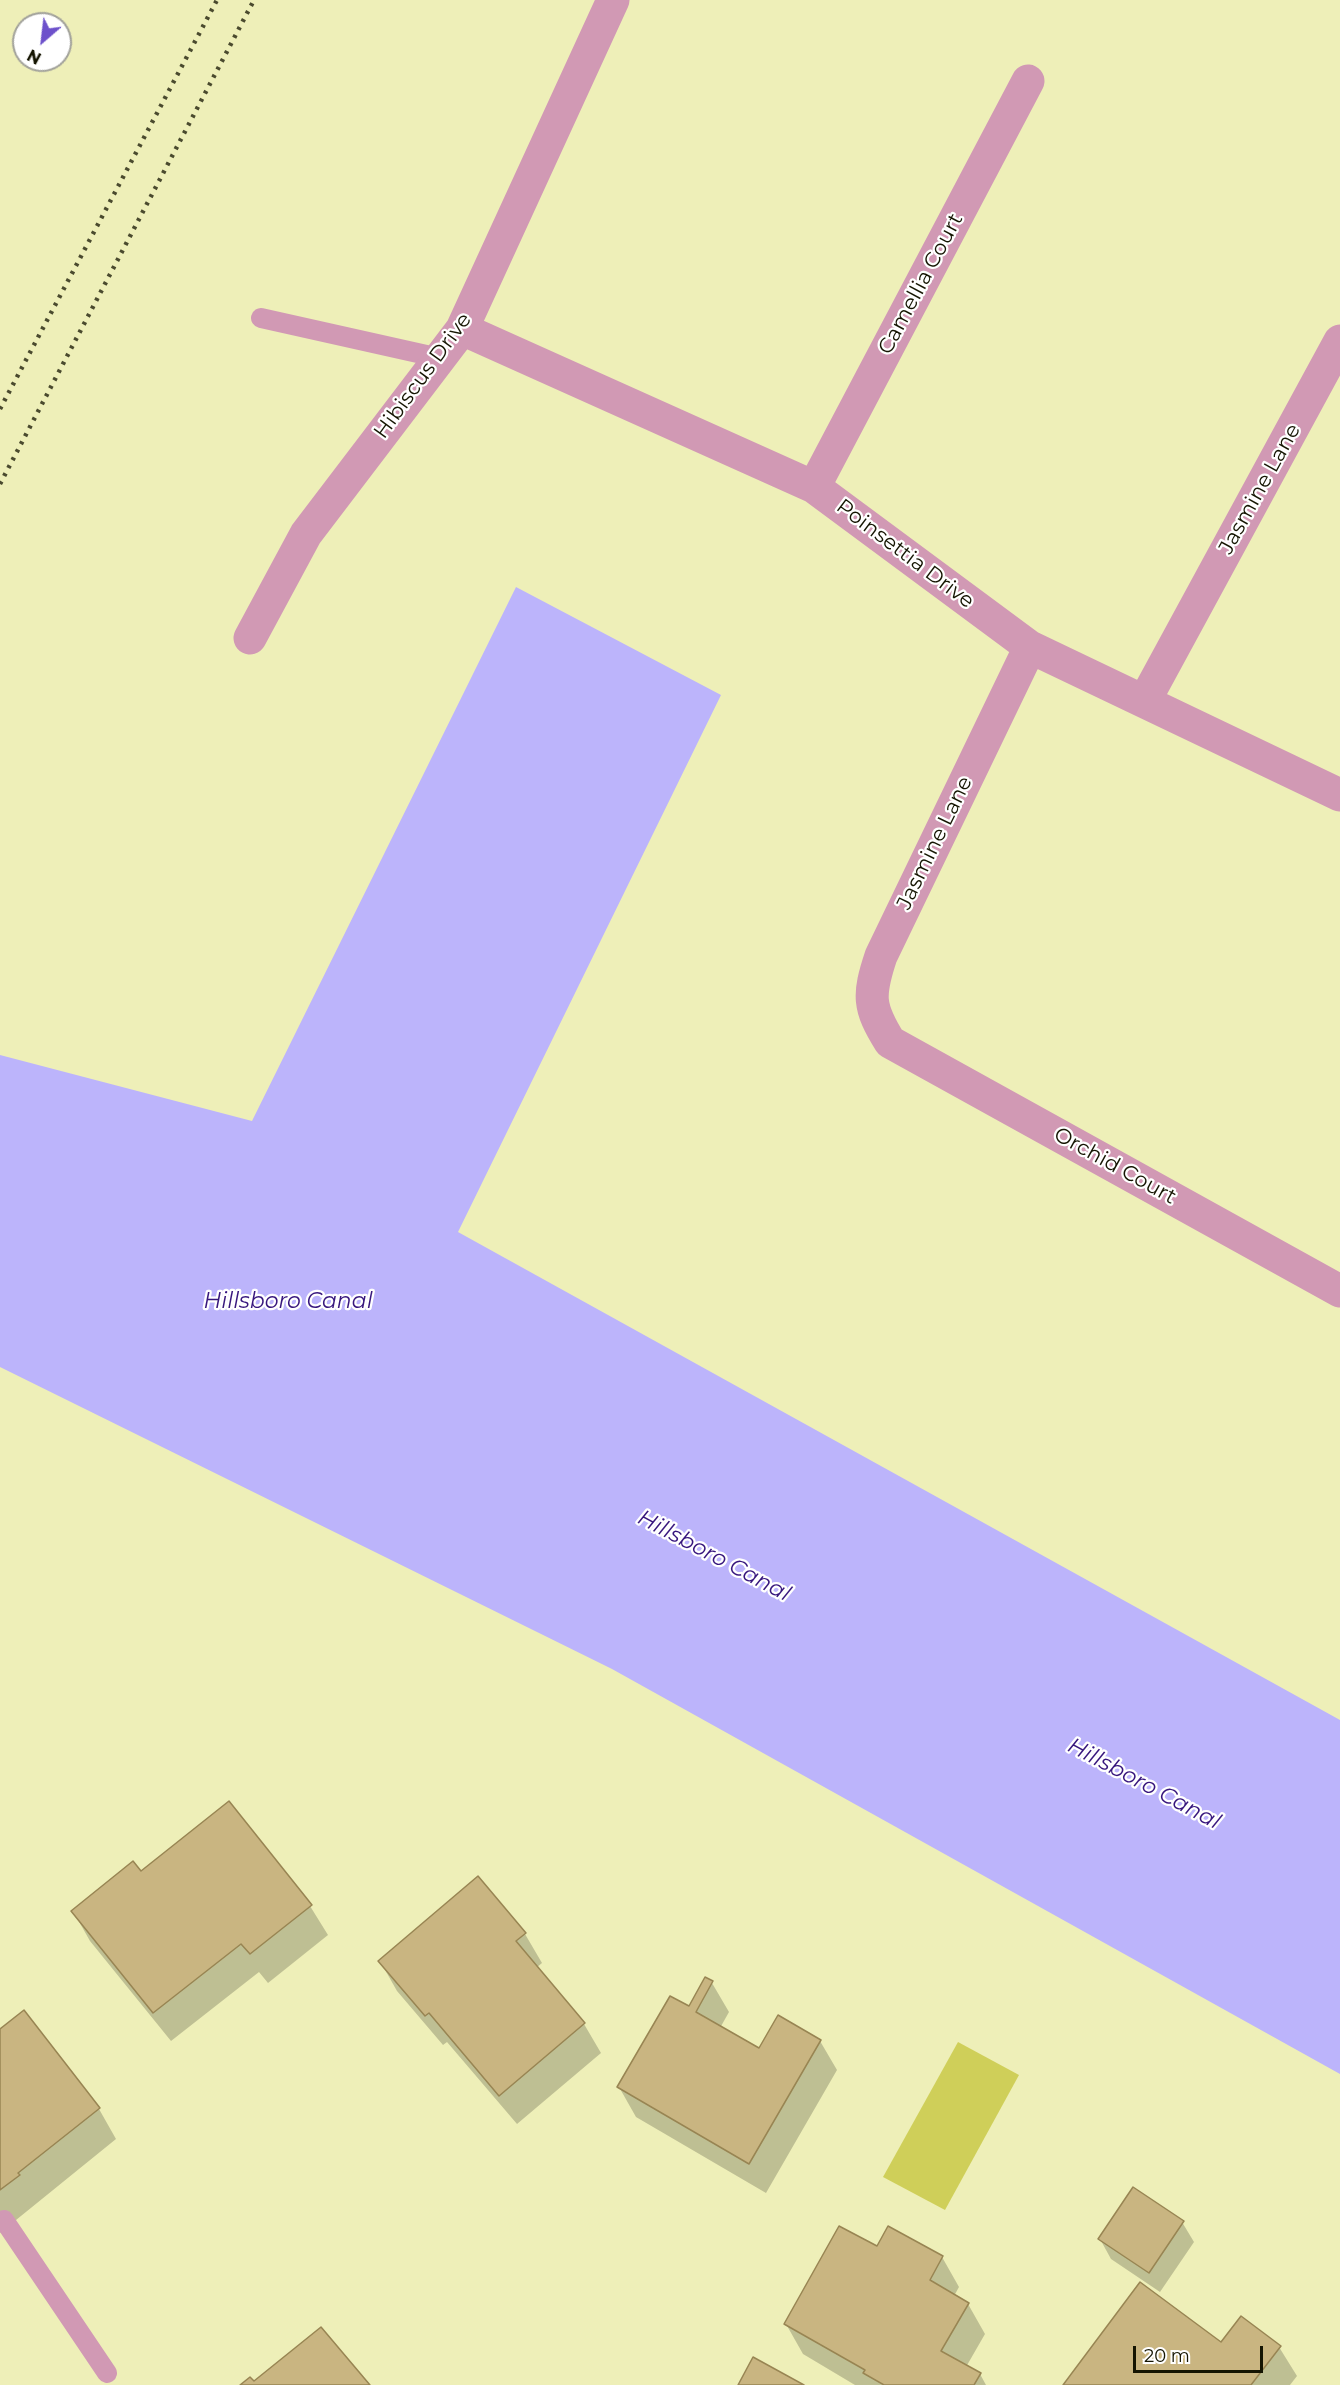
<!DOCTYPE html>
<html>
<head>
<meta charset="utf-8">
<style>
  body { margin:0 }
  #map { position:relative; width:1340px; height:2385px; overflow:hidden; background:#eeefb8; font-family:Montserrat,sans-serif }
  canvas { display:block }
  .north { position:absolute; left:12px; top:12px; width:60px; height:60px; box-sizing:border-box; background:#fff; border:2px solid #a1a19a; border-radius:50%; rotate:208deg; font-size:16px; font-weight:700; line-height:24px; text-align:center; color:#151502 }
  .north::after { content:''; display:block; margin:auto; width:21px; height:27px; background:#6d51cb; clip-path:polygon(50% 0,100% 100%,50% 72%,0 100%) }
  .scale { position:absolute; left:1133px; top:2346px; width:130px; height:27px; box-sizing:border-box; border:3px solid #151502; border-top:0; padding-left:8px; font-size:18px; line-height:21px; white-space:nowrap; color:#151502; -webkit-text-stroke:4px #fff; paint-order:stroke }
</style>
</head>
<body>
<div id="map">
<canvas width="1340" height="2385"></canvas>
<div class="north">N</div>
<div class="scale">20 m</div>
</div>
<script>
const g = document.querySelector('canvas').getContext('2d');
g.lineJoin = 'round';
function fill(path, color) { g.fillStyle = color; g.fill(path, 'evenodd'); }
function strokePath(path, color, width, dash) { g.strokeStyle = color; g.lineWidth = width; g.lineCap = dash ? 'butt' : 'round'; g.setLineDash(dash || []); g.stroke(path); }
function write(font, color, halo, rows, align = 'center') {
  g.font = font + ' Montserrat,sans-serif'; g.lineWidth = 4.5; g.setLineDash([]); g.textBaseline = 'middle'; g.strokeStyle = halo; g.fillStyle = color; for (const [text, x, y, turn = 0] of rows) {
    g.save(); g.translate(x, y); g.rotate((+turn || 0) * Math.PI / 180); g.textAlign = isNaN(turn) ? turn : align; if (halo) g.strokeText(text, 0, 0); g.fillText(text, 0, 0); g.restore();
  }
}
const green = new Path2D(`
  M958,2042L1019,2075L945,2210L883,2177Z`);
const water = new Path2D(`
  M516,587L721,695L458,1232L1340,1720V2074L612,1669L0,1367V1055L252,1121Z`);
const shadow = new Path2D(`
  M141,1873L310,1906L328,1935L268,1983L259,1972L171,2041L90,1941L73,1911Z
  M525,1934L542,1963L536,1968L584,2024L601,2053L517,2124L447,2042L443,2045L397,1991L380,1961Z
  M712,1983L729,2012L720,2028L759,2050L820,2041L837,2070L766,2193L636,2117L619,2087Z
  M23,2012L99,2109L116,2139L0,2233V2031Z
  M1182,2222L1194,2242L1160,2292L1111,2259L1100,2239Z
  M877,2248L942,2257L959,2287L954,2296L968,2304L985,2334L966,2367L980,2374L986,2385H855L803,2354L786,2324Z
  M1279,2347L1297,2376L1290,2385H1064Z`);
const building = new Path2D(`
  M229,1801L312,1905L250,1954L241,1944L153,2013L71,1911L133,1861L141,1871Z
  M478,1876L526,1933L516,1941L585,2023L499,2096L429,2013L425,2016L378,1961Z
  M705,1977L713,1981L696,2012L759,2048L778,2015L821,2040L749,2164L617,2087L670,1996L689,2006Z
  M24,2010L100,2108L18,2173L20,2175L0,2190V2029Z
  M1133,2187L1184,2221L1149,2273L1098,2239Z
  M839,2226L877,2246L888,2226L943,2256L930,2280L969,2303L941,2351L981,2373L974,2385H884L863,2373L865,2370L784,2324Z
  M1140,2282L1221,2342L1241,2316L1281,2346L1251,2385H1063Z
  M321,2327L370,2385H240L250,2377L254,2381Z
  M753,2357L804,2385H738Z`);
const service = new Path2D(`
  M261,318L440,358
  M0,2222L4,2220L107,2373`);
const minor = new Path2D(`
  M462,329L814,487L1030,647L1340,795
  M814,487L1028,81
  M250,638L306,534L462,329L613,0
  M1030,647L881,956C868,995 868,1007 890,1042L1340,1291
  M1145,700L1340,341`);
const rail = new Path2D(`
  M0,409L217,0
  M0,484L254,0`);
const streetNames = [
  ["Camellia Court",921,284,-62],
  ["Hibiscus Drive",423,376,-54],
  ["Jasmine Lane",1260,489,-61],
  ["Poinsettia Drive",905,554,37],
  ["Jasmine Lane",935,843,-64],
  ["Orchid Court",1115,1166,29]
];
const waterNames = [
  ["Hillsboro Canal",288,1302],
  ["Hillsboro Canal",714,1556,28],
  ["Hillsboro Canal",1144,1784,28]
];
fill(green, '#cfcf59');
fill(water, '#bcb4fb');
fill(shadow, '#0003');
fill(building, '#c9b581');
strokePath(building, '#988553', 1.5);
strokePath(service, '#d199b4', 20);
strokePath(minor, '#d199b4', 33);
strokePath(rail, '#4a4a2e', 4.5, [3, 6]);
write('21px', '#151502', '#fff', streetNames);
write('italic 22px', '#37167d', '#fff', waterNames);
</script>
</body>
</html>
